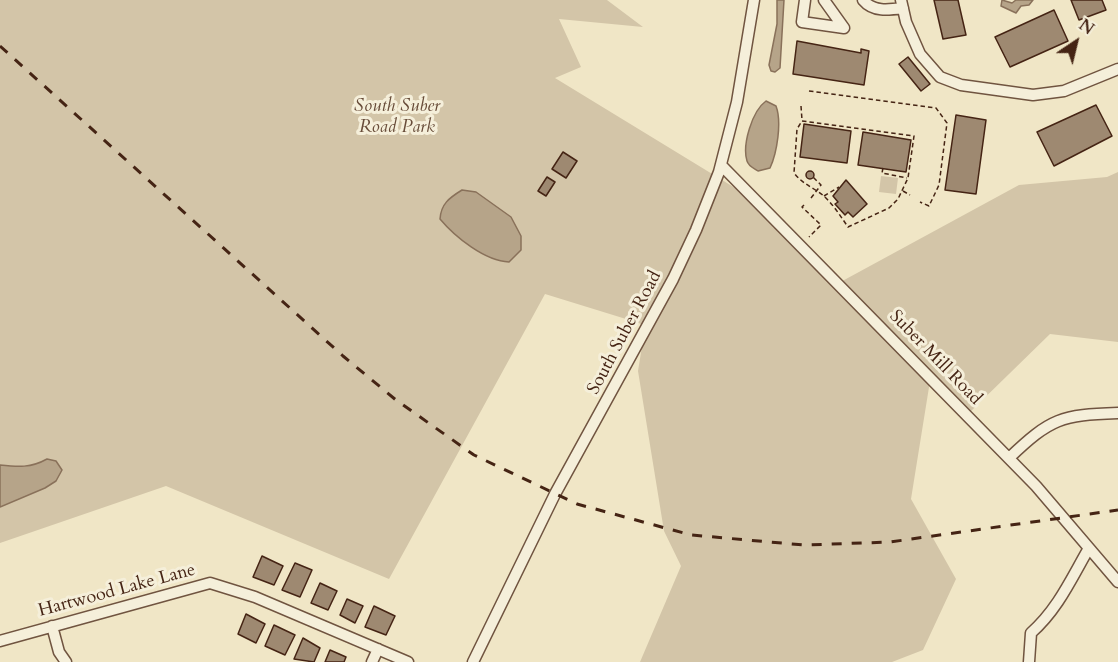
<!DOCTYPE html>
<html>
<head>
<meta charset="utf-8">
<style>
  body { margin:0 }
  #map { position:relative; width:1118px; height:662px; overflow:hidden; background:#f0e6c6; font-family:Cardo,serif }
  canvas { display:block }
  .north { position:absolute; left:1046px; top:12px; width:60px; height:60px; -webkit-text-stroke:4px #f5efda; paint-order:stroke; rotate:35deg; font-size:16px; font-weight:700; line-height:24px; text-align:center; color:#452414 }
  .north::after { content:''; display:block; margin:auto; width:21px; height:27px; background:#452414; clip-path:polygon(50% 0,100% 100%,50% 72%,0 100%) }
</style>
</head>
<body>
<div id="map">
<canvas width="1118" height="662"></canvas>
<div class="north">N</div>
</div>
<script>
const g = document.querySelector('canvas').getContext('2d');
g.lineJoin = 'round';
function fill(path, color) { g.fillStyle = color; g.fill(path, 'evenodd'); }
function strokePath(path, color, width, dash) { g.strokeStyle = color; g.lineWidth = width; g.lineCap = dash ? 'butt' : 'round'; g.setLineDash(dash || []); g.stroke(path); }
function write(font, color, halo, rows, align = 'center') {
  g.font = font + ' Cardo,serif'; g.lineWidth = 6; g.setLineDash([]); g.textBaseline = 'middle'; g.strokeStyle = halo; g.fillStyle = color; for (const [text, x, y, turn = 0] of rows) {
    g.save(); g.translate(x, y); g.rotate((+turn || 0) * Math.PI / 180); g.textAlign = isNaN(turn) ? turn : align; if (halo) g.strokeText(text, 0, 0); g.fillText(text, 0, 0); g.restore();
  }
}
const green = new Path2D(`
  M0,0H607L643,27L559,19L581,67L555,78L745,194L835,285L1019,185L1107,177L1118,172V342L1050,334L967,415L930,381L911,499L956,579L923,650L892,662H640L681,566L664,531L638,371L645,328L639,323L545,294L389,579L166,486L0,543Z
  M881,176L898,178L896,194L879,192Z`);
const water = new Path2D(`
  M777,0H784L780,68L775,72L771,71L769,65L777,24Z
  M1002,0L1012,3L1016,0H1033L1029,5L1021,6L1016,13L1001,6Z
  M766,101L776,106C782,122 777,153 770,168L758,171C754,168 749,167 747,161C742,145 752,111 766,101Z
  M462,190L476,192L511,217L521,236V250L509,262C485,261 455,237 440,219C441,204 449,198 462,190Z
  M47,459L56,461L62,470L56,481L45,488L0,507V465C18,467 31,468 47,459Z`);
const building = new Path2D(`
  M934,0H958L966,35L943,39Z
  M1071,0H1102L1106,10L1079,20Z
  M1054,10L1068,41L1010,67L995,37Z
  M797,41L861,53V49L869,51L864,85L793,74Z
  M908,57L930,84L921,91L899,64Z
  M1096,105L1112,136L1054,166L1037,132Z
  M956,115L986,120L976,194L945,190Z
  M804,124L851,131L847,163L800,157Z
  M863,132L911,140L906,172L858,165Z
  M563,152L577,161L566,178L552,169Z
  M806 175a4 4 0 1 1 8 0a4 4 0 1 1-8 0Z
  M547,177L555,182L546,196L538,191Z
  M846,180L867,204L853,217L848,212L845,215L835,204L838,202L833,196Z
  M262,556L283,566L274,585L253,577Z
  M295,563L312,570L300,597L282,590Z
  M320,583L337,591L328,610L311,603Z
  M347,599L363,606L355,623L340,615Z
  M374,606L395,616L386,635L365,627Z
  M246,614L265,624L256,643L238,634Z
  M274,625L295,635L285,655L265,646Z
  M303,638L320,648L314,662L294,659Z
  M330,650L346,657L344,662H325Z`);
const path = new Path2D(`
  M809,91L936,108L947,123L939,185L929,206L920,202
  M801,106L802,120
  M802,121L914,136L908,178L898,199L889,208L848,227C839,214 830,199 817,191C808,185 801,182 794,173L797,129Z
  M883,168L882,173L907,178
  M903,191L910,195
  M824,196L839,187
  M811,198L821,185L813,177
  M804,205L802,207L821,225L809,237`);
const minor = new Path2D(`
  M805,0L802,22L844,28L824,0
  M863,0C873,12 888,10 903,8
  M901,0L906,22L920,54L940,77L961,85L1033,95L1064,91L1118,69
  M721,165L1036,486L1118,582
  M1009,458C1051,418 1061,415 1118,413
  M52,626L59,652L66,662
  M0,641L210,583L255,597L408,662
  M372,662L378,649
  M473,662L555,494L673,279L696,230L719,172L737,102L754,0
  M1029,662L1031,633C1058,609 1071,579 1089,548`);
const rail = new Path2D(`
  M0,46L343,356L396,400L474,455L577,504L691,535L804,545L890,542L1118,510`);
const parkNames = [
  ["South Suber",397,107],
  ["Road Park",397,128]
];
const streetNames = [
  ["South Suber Road",625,333,-62],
  ["Suber Mill Road",935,358,46],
  ["Hartwood Lake Lane",117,591,-15]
];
fill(green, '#d3c5a8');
fill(water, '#b6a489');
strokePath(water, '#89715a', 1.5);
fill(building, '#9e8971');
strokePath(building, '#452414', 1.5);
strokePath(minor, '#705440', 13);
strokePath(path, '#452414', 1.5, [4.5, 3]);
strokePath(minor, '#f5efda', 10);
strokePath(rail, '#452414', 3, [10, 10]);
write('italic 18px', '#684c39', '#f5efda', parkNames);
write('18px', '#452414', '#f5efda', streetNames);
</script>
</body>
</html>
